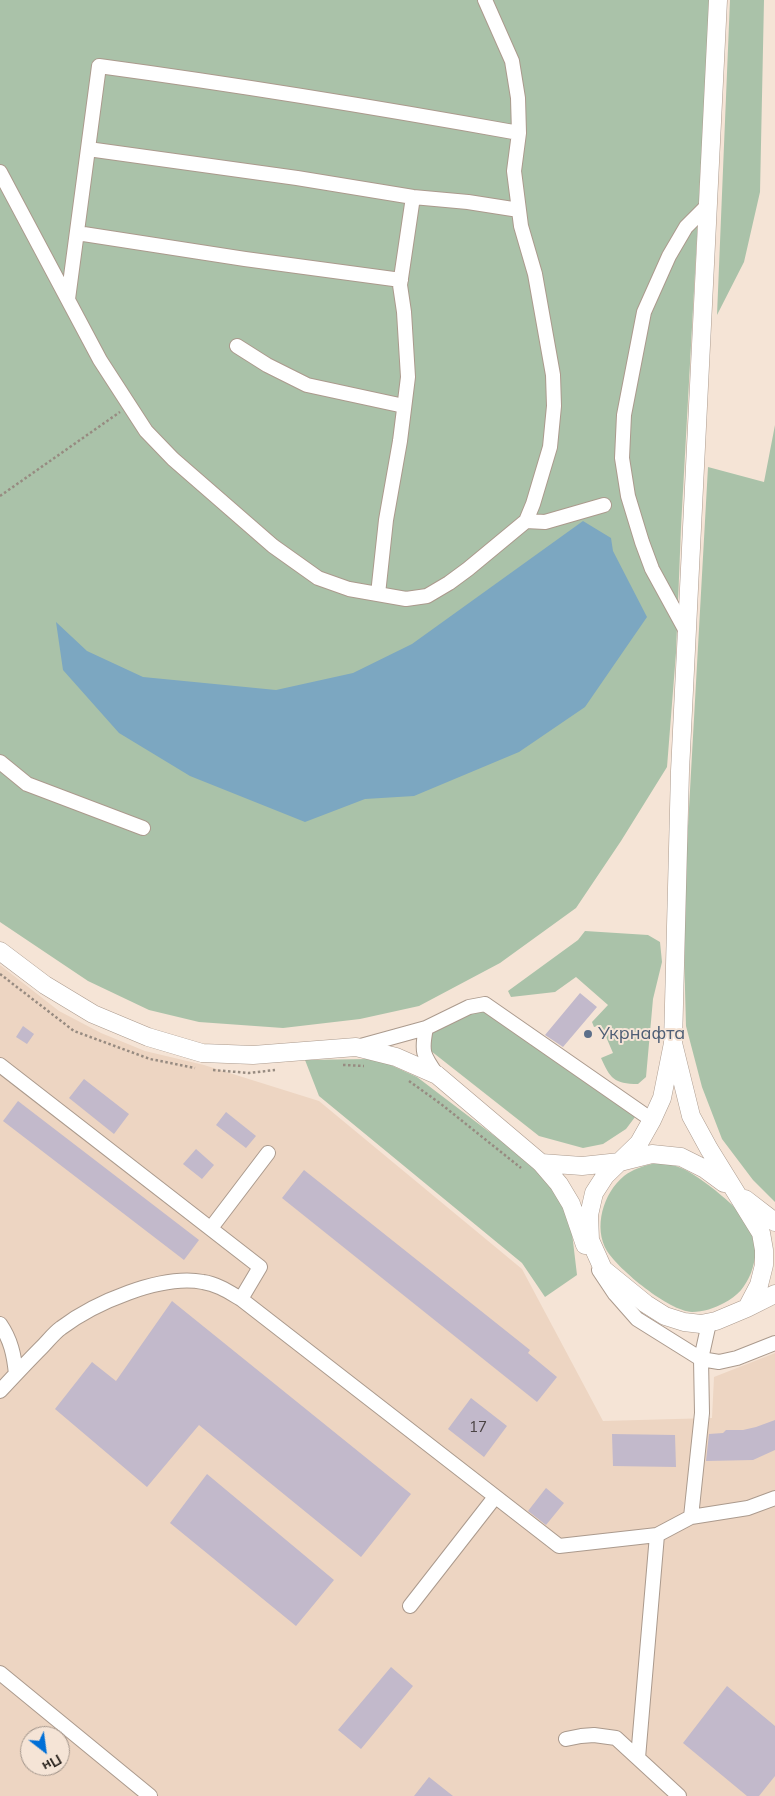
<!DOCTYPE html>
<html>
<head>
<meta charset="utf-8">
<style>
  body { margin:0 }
  #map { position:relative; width:775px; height:1796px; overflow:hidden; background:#f5e4d6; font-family:Mulish,sans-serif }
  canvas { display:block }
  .north { position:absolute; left:20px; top:1726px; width:50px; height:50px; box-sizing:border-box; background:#f5e4d6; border:1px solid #a1948a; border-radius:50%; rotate:150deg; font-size:14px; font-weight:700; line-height:20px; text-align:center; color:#221c17 }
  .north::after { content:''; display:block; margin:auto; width:18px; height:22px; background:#006fd7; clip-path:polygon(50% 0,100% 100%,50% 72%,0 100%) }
</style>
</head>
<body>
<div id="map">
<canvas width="775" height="1796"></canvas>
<div class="north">Пн</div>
</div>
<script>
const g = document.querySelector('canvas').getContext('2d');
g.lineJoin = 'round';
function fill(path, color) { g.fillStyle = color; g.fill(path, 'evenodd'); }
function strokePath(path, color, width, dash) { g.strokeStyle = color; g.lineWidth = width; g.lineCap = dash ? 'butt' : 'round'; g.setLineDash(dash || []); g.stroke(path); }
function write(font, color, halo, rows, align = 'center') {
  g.font = font + ' Mulish,sans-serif'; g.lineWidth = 4; g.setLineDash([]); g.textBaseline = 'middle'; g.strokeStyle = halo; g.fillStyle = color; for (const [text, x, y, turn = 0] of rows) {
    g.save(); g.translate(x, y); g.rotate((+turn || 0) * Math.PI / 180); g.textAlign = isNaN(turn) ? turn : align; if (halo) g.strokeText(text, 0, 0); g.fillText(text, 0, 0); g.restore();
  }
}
const built = new Path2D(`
  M0,965L59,1011L101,1033L145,1051L204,1065L319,1101L522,1269L603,1421L712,1418L714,1377L775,1353V1796H0ZM30,1736H60V1766H30Z`);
const green = new Path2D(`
  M0,0H710L681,527L676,653L667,767L621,841L576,908L500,963L419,1006L360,1019L283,1028L199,1022L149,1010L88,981L0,922Z
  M730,0H764L760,192L744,262L717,315Z
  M775,425V1202L753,1180L722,1139L702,1087L686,1026L683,916L708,467L764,482Z
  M585,931L648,935L660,942L662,962L653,999L646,1077L638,1084C614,1084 610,1078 601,1058L613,1053L601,1025L594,1027L592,1022L608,1005L576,977L555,992L511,997L508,991L578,940Z
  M484,1009L635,1117L626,1129L603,1144L583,1148L539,1136L431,1051L429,1038L431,1031L470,1011Z
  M369,1059L384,1062L417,1077L509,1147L556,1188L565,1203L572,1233L577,1275L545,1297L522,1263L319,1096L305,1060Z
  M655,1163C664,1164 673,1164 681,1168C698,1174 745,1212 752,1229C758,1244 756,1259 751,1273C745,1287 738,1296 724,1303C715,1308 703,1312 692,1312C669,1311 619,1270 607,1251C593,1228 603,1193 624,1176C633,1169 644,1166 655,1163Z`);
const water = new Path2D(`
  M583,521L611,538L613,551L647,617L585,707L519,752L414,796L365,799L305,822L190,776L119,733L63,670L56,622L87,651L143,677L276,690L353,673L412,644Z`);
const building = new Path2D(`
  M580,993L597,1007L563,1047L545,1035Z
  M23,1026L34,1034L27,1044L16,1037Z
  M84,1079L129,1114L114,1134L69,1098Z
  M18,1101L199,1240L184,1260L3,1121Z
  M226,1112L256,1136L246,1148L216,1125Z
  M196,1149L214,1165L202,1179L183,1164Z
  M304,1170L530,1350L528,1353L557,1377L537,1402L282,1198Z
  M172,1301L411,1494L361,1557L199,1425L147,1487L55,1409L92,1362L116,1381Z
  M471,1398L507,1426L484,1457L448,1429Z
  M775,1420V1450L753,1460L706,1461L709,1434L723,1433L726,1430H743L756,1427Z
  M612,1434L675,1435L676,1467L613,1466Z
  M207,1474L334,1580L296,1626L170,1523Z
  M546,1488L564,1503L546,1525L528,1511Z
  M391,1667L413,1686L361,1749L338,1730Z
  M727,1686L775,1726V1776L759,1796H747L683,1743Z
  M429,1777L453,1796H414Z`);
const path = new Path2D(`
  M0,496L120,412
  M0,974L74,1031L150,1059L195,1068
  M343,1065L364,1066
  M213,1070L249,1073L275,1070
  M409,1081L441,1104L521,1168`);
const minor = new Path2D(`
  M88,149L297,178L413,197L468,202L519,210
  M0,172L100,360L146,431L173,459L273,546L318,578L349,589L406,599L427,596L449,583L468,569L526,521L533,504L550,447L554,406L553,375L535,274L521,226L514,171L519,133L518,98L512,61L485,0
  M77,233L245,259L401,280
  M68,299L99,66C239,85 380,108 519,133
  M237,346L267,365L307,385L404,406
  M526,521L545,522L604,505
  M378,594L386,520L400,441L408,377L404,312L400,285L413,197
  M687,633L652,569L642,542L628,496L622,458L624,415L644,312L669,256L686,227L707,206
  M0,762L27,784L143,828
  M426,1028C421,1052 423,1055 437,1075
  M357,1047L426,1028L469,1007L485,1004L652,1120
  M0,1065L260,1267L241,1299L559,1546L657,1535
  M211,1228L268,1153
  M599,1270L615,1294L637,1319L701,1359L719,1362L737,1358L775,1343
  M0,1324C11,1340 14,1355 16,1374
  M0,1391C14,1376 28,1361 42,1347C48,1341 54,1333 61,1328C94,1303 161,1274 203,1282C217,1284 229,1292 241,1299
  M691,1517L748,1508L775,1498
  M410,1606L495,1497
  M0,1673L150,1796
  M566,1739L581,1736L594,1735L616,1738L679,1796
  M638,1758L657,1535L691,1517L702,1413L701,1359L709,1323`);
const major = new Path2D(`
  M0,951L45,985L93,1014L148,1037L202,1053L253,1055L356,1047L396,1057L437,1075L541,1163L559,1184L571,1204L585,1245
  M673,1043L691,1116L709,1149L761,1233L764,1250V1265L759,1285L747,1308L716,1321L701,1324L684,1322L665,1316L646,1304L603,1269L590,1240L589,1215L594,1193L605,1176L639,1143L652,1120L662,1098L673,1043L680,771L718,0
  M541,1163L582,1166L620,1162L652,1154L681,1157L705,1169L724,1183
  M745,1199L775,1222
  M747,1308L775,1294`);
const markers = [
  [588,1034,5,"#5c6f8a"]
];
const numberNames = [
  ["17",478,1427]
];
const serviceNames = [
  ["Укрнафта",598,1034]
];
fill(built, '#edd5c2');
fill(green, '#aac2a9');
fill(water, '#7ca7c1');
fill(building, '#c2b9cb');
strokePath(minor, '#ab9a8d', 16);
strokePath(major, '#ab9a8d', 19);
strokePath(path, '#978b81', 2.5, [2.5, 2.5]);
strokePath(minor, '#fff', 14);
strokePath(major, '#fff', 18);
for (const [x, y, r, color] of markers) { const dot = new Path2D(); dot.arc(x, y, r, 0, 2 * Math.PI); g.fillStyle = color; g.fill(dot); strokePath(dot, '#f5e4d6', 2); }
write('15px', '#4a4344', null, numberNames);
write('18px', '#4e5e75', '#f5e4d6', serviceNames, 'left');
</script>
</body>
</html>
